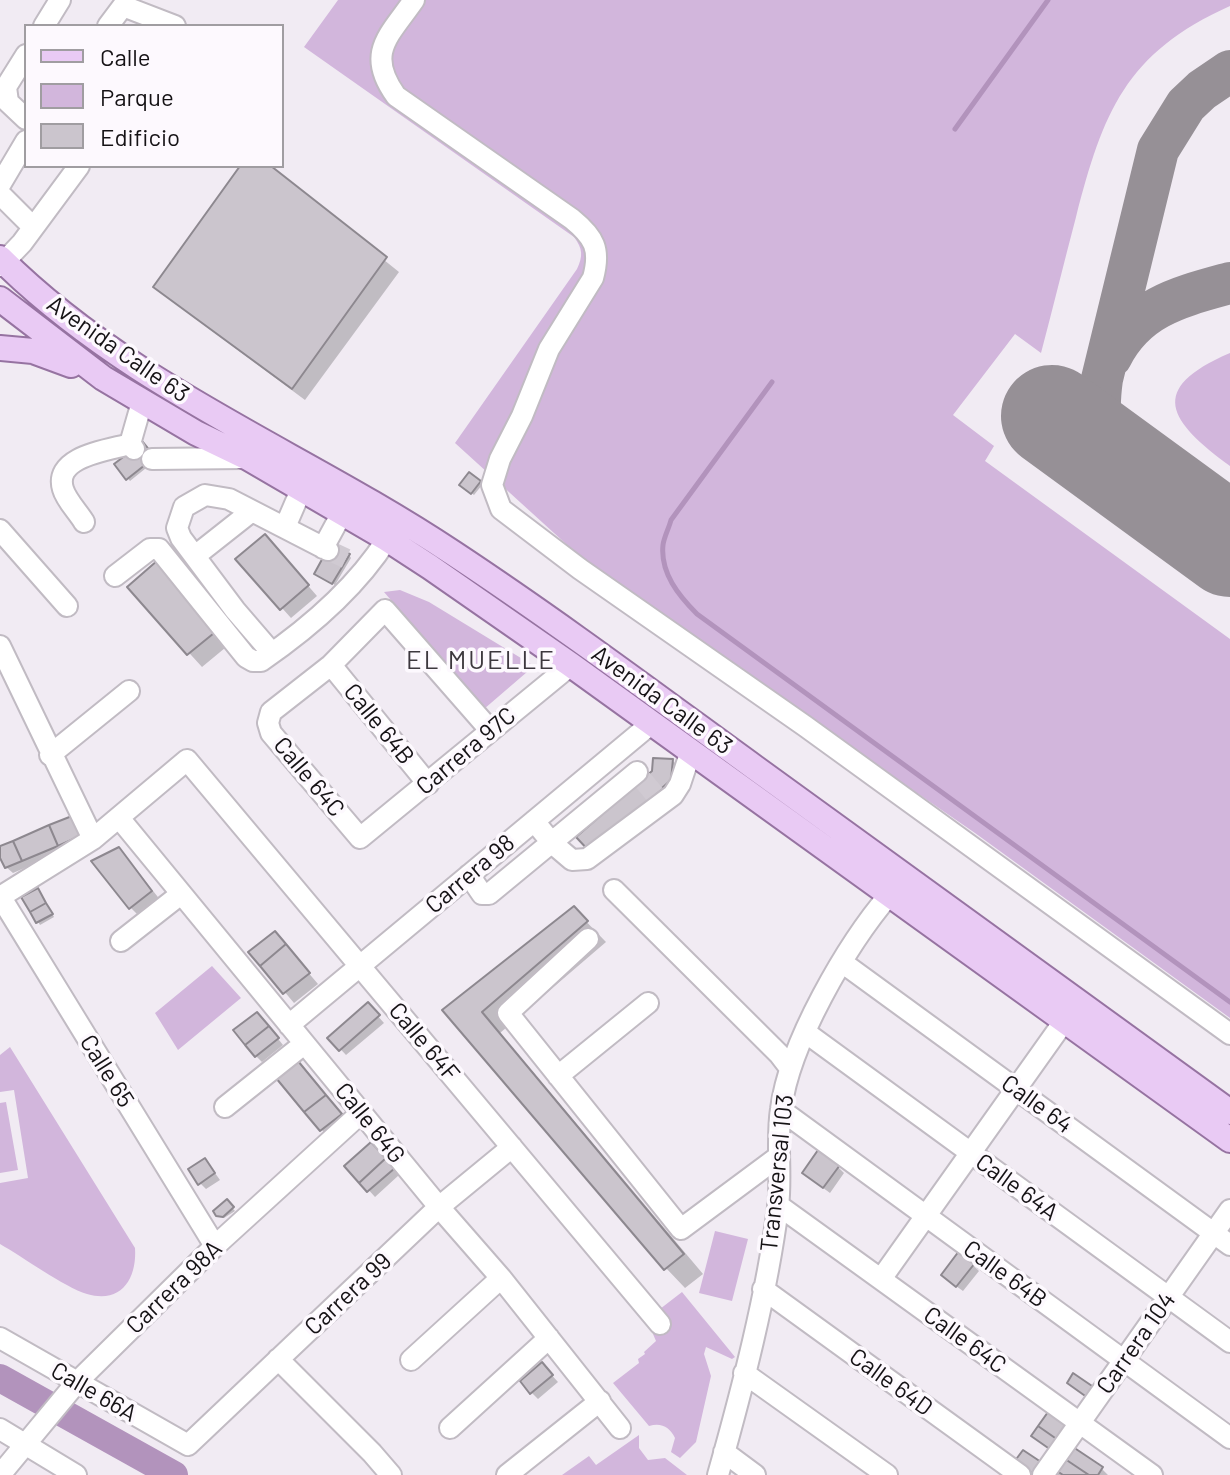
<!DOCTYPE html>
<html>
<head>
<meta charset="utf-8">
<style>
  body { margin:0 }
  #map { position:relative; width:1230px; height:1475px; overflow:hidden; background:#f1ebf3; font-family:Barlow,sans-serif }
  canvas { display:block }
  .legend { position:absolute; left:24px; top:24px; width:260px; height:144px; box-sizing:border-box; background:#fdf9fe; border:2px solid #a09da1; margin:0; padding:10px 14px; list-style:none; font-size:24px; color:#151215 }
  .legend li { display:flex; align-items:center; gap:16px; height:40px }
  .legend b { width:40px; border:2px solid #a09da1 }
</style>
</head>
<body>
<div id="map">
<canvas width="1230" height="1475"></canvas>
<ul class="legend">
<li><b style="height:10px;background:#e9caf4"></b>Calle</li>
<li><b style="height:22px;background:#d2b6dc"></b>Parque</li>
<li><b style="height:22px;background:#cbc5cd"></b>Edificio</li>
</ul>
</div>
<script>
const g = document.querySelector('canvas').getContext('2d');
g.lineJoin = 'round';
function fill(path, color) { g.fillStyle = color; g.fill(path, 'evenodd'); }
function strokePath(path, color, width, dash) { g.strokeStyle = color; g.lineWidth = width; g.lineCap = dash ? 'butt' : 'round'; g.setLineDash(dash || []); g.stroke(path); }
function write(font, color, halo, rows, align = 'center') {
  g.font = font + ' Barlow,sans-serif'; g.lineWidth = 7; g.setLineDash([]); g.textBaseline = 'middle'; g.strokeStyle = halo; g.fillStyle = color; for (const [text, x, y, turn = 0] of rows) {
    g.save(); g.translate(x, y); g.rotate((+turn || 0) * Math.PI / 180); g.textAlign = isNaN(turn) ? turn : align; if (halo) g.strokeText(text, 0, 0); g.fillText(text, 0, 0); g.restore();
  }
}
const green = new Path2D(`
  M338,0H1230V6C1125,53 1103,113 1076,217C1064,262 1053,308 1041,353L1015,334L953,415L994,446L985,461L1230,639V1018L975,833L598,573L455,443L577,269C583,256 583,249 574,237L304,47Z
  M1230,353V466C1169,421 1146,389 1230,353Z
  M400,590L429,602L534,666L484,709L384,592Z
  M212,966L241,998L178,1050L155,1013Z
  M10,1047L135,1248C137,1278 122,1304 87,1294C64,1287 23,1257 0,1244V1183L28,1178L14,1090L0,1092V1055Z
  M6,1102L18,1170L0,1173V1103Z
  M715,1231L748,1239L732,1301L699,1293Z
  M682,1292L735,1357L732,1359L706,1347L704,1354L711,1376L696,1442L680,1458L671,1452L675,1438C670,1427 661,1422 649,1426L613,1383L639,1363L638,1359L645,1354L644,1352L656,1341L653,1334L669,1319L660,1309Z
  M639,1435V1448L648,1460L665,1458L687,1475H562L589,1456L596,1465Z`);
const shadow = new Path2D(`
  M243,166H267L399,272L305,400L169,299L156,286Z
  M156,460L130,481L117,465Z
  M470,475L482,485L474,495L462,485Z
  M271,543L317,596L291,618L238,559Z
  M349,555L351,558L335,585L318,576Z
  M158,563L231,643L202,667L129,587Z
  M673,761L675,763L673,783L594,853Z
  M77,824L85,842L13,873L6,867L0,848Z
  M128,859L161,901L140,917L131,908Z
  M38,890L54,917L40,925L24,898Z
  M574,909L606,942L500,1033L703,1274L685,1288L666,1268L445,1010Z
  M251,952L295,957L318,984L294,1003Z
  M368,1005L384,1023L346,1055L330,1038Z
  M263,1020L283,1045L262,1062L256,1056Z
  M307,1073L346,1121L327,1136L279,1079Z
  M371,1145L399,1175L375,1197L347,1166Z
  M210,1166L220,1180L206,1189L200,1183Z
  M838,1167L844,1173L830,1193L811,1179Z
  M227,1202L235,1211L224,1218L216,1211Z
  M973,1265L979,1271L963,1291L949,1281Z
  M548,1371L558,1382L538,1399L532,1393Z
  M1074,1450L1102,1469L1108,1475H1057Z`);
const stream = new Path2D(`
  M955,129L1048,0
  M772,382L671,520C669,528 664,537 663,545C660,573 679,596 697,614L1230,1002`);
const river = new Path2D(`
  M0,1378L174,1475`);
const taxiway = new Path2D(`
  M1111,357C1136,307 1179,297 1230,283
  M1140,481C1103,448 1095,430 1102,379L1158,150L1186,105L1202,90L1230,71`);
const runway = new Path2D(`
  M1052,416L1230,546`);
const building = new Path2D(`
  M240,166H271L387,257L292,389L153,287Z
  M143,442L155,457L126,480L114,464Z
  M469,472L481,481L471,494L459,485Z
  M265,534L309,585L280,610L235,559Z
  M331,543L350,554L332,584L314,574Z
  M158,560L219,629L187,655L127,587Z
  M653,758L673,759L671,780L590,852L576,837L652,771Z
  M72,816L80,836L58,846L49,825Z
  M49,825L58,846L22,861L13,841Z
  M13,841L22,861L5,868L0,858V846Z
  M119,847L152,891L129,909L91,861Z
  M38,888L46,903L30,912L21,897Z
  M46,903L53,914L36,923L30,912Z
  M574,906L588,921L482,1012L684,1254L664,1270L442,1010Z
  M275,931L286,944L260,966L248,952Z
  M286,944L310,973L283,994L260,966Z
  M368,1002L380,1015L339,1051L327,1038Z
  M257,1012L269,1026L245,1045L233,1030Z
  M269,1026L279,1038L255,1057L245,1045Z
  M298,1061L326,1095L304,1112L276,1078Z
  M326,1095L342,1114L320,1131L304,1112Z
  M371,1142L386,1158L359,1183L344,1166Z
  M818,1150L840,1165L823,1188L802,1173Z
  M205,1158L215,1173L198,1185L188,1169Z
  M386,1158L395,1168L367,1192L359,1183Z
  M227,1199L234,1207L223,1217L216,1216L213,1211Z
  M959,1251L975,1263L956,1287L941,1275Z
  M542,1362L553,1375L530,1394L520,1381Z
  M1073,1373L1095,1388L1088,1398L1067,1383Z
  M1048,1412L1068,1426L1058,1440L1038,1426Z
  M1038,1426L1058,1440L1051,1450L1031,1436Z
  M1073,1447L1103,1467L1098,1475H1089L1065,1459Z
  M1023,1450L1044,1464L1036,1475L1014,1462Z
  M1065,1459L1089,1475H1063L1057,1471Z`);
const minorTunnel = new Path2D(`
  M328,550L347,559
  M642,779L656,796`);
const minor = new Path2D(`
  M414,0C389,36 365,53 396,96L572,219C594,237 601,249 593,278L549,349L522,416L500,459L492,485L501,509L580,569L805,726L1230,1034
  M44,26L60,0
  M108,26L123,6L175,26
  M26,55L6,87L8,102L26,119
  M0,185L26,141
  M0,194L33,227
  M0,266L22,243L79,166
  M134,449L130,444L142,402
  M152,459L244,458
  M84,522C78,512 66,500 63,489C53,456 109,450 130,444
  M285,527L301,490
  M0,530L67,606
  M323,548L342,513
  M195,556L252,511
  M115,576L150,549H159L246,657L253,661H261C309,628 356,588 387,539
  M0,646L93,839
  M272,653L235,610L181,538L177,528L184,507L205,495L229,499L328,550
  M331,665L428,784
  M490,730L385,610L331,665L271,712L268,723L271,733L360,838L571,665
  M50,755L129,691
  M120,819L439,1207L501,1278L620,1428
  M534,821L552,843L572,860L587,859L673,795L680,784L691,751
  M469,875L482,894H489L637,772
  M614,890L779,1054L789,1067
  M0,896L215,1246
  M0,897L93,839L187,760L660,1324
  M588,939L508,1013L681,1229L778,1157
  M121,941L181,894
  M843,963L1230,1245
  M289,1025L652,723
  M805,1032L1230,1342
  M558,1076L648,1003
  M225,1107L304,1044
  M781,1110L1230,1438
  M778,1205L1152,1475
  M881,1279L1065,1020
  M763,1289L1020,1475
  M0,1338L188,1445L439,1207L512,1147
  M278,1359L372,1453L391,1475
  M411,1360L501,1278
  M744,1373L887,1475
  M450,1428L549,1338
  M0,1429L76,1475
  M724,1452L755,1475
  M0,1475L77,1382L215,1246L361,1113
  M507,1475L600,1401
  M718,1475C742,1390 767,1294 778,1207C782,1175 776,1142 781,1109C789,1044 847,944 890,894
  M1043,1475L1230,1210`);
const major = new Path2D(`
  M0,258C129,387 303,453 453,553C556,621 655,695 754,767C913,882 1072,997 1230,1112
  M0,299L103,378L196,433L248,458L387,539L430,567L571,665L1230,1140
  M0,348L33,351L71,365`);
const streetNames = [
  ["Avenida Calle 63",118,349,35],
  ["Avenida Calle 63",662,700,36],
  ["Calle 64B",379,724,51],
  ["Carrera 97C",466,751,-40],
  ["Calle 64C",309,777,50],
  ["Carrera 98",470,874,-40],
  ["Calle 64F",424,1042,50],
  ["Calle 65",107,1071,58],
  ["Calle 64",1037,1104,36],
  ["Calle 64G",370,1123,51],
  ["Transversal 103",777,1173,-84],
  ["Calle 64A",1017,1187,36],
  ["Calle 64B",1005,1274,36],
  ["Carrera 98A",174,1287,-44],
  ["Carrera 99",348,1294,-43],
  ["Calle 64C",965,1340,36],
  ["Carrera 104",1136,1343,-55],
  ["Calle 64D",891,1382,36],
  ["Calle 66A",94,1392,30]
];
const neighbourhoodNames = [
  ["EL MUELLE",481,660]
];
fill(green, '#d2b6dc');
fill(shadow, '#0003');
strokePath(stream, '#b293bc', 5);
strokePath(river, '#b293bc', 28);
strokePath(taxiway, '#969096', 42);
strokePath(runway, '#969096', 102);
fill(building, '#cbc5cd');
strokePath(building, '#8d888f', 2);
strokePath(minorTunnel, '#d0cad2', 20, [20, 10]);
strokePath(minor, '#c1bbc3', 24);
strokePath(major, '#9673a1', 28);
strokePath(minor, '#fff', 20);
strokePath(major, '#e9caf4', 24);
write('24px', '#151215', '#fdf9fe', streetNames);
g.letterSpacing = '2px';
write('26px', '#3d383e', '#fdf9fe', neighbourhoodNames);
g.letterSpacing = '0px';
</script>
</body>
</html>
